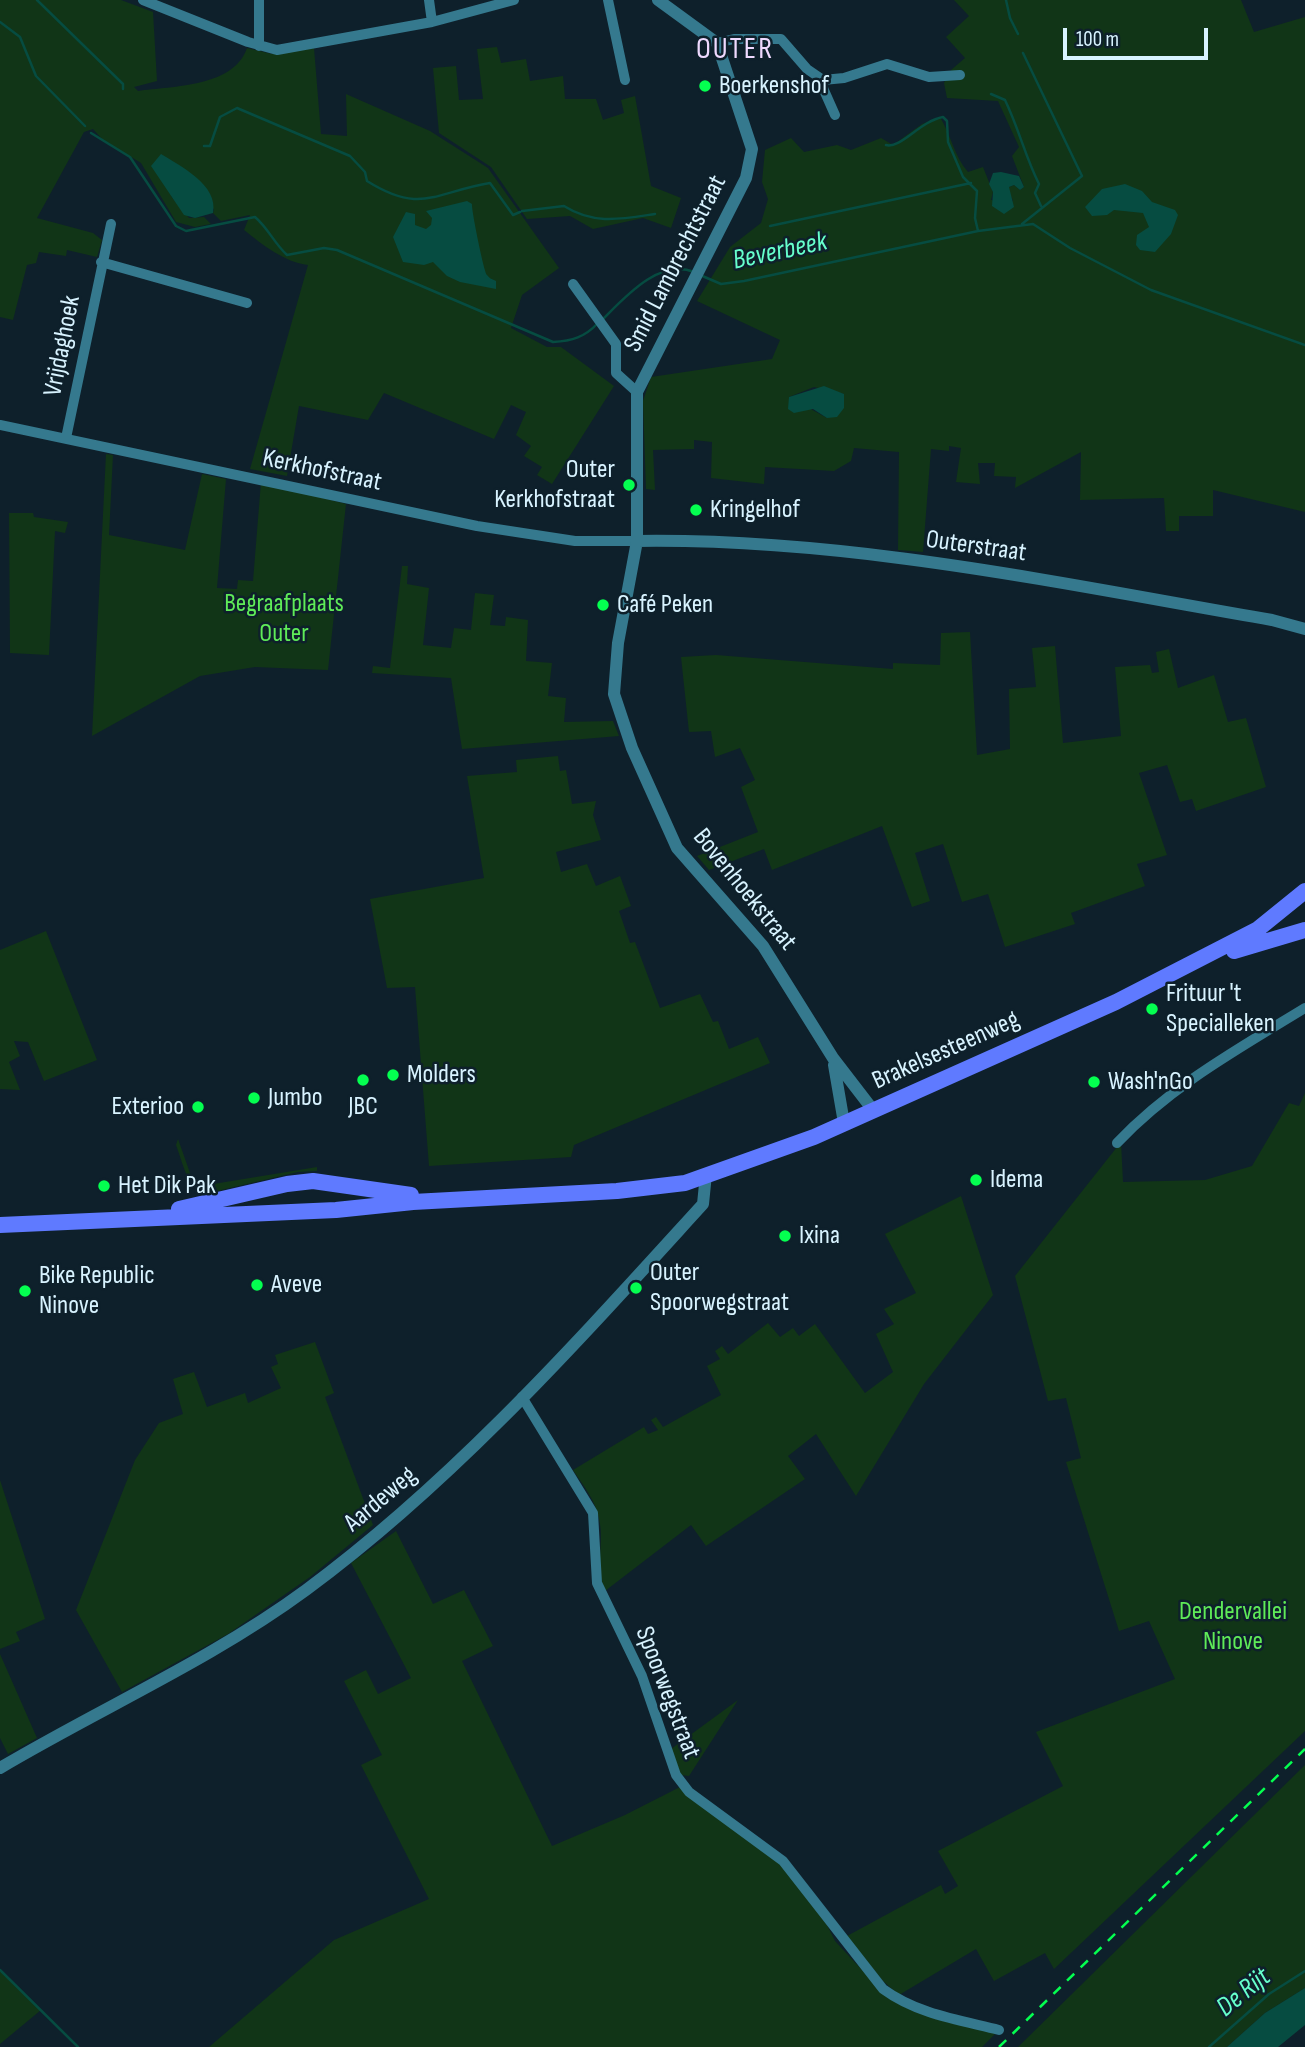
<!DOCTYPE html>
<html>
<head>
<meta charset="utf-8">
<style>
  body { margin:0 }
  #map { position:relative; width:1305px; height:2047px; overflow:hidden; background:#0e202b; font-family:"Sofia Sans Condensed",sans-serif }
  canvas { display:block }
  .scale { position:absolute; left:1063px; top:28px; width:145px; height:32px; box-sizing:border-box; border:4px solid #d8f3ff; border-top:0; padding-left:9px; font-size:21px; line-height:24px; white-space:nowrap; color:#d8f3ff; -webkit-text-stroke:5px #0e202b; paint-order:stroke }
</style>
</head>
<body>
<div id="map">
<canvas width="1305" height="2047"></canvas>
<div class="scale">100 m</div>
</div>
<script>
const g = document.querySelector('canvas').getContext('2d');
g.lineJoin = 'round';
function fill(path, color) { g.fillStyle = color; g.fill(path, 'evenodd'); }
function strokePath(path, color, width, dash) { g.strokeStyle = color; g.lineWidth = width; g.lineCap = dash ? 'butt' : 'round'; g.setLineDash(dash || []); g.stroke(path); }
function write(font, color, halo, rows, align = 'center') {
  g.font = font + ' "Sofia Sans Condensed",sans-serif'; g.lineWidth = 5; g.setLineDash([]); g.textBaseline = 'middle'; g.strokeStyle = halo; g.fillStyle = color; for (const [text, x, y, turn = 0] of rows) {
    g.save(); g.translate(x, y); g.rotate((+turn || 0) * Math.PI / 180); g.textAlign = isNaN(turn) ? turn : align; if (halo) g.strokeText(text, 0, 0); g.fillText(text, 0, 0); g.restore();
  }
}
const green = new Path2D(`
  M0,0H121L153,12L157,81L134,87L138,91C173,86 234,87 247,48L272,54L314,48L321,134L347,136L346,94L430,131L488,168L559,268L522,295L511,328L547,347H561L614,386L552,484L537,475L542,467L524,456L531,446L516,435L526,412L511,405L494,439L384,393L368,420L299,406L287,476L250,469L308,265C284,262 263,245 244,230L250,215L221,221L213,213L214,209L171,196L189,218L204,217L211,224L195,227L176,222L141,163L102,139L93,129L84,132L37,218L93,233L102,240L97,257L67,250L66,256L39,252L36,263L27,265L13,320L0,317Z
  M954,0H1241L1254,32L1305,17V512L1213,490V516H1179V531H1166L1164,498L1080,500L1081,452L1015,488L1016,477L994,476L995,463H978L980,484L956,482L961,448L949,446V451L931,449L923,552L898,550L899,452L854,448L851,461L834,471L765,467L764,484L711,478L712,442L694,440V449L653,450L655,490L646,489L643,401L651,377L772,359L780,340L697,301L730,247L761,223L768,199L762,182L765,150L791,138L804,152L837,145L851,150L881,138L893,145L922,124L940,117C951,135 954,156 968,172L983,167L993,192L991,200L1013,201L1008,190L1009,187L1014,185L1020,190L1024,187L1012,156L1019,147L998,101L947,98L944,83L951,70L965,58L946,37L969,16ZM814,387L844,394V403L827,418L789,397Z
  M497,47L501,63L526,59L530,81L563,76L565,99H596L603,120L624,113L621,100L635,96L651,186L681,198L671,228L643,218L593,229L570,216L527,219L491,167L439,133L433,68L456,66L459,100L483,99L477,49Z
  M106,454L113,455L109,535L185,550L202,474L226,479L217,588L237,589L238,580L253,581L261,482L346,504L328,670L255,667L200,676L92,736Z
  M9,513H33L34,517L68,522L65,533L55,531L49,655L10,653Z
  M402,566H408L407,584L429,588L423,645L451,648L454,628L471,630L475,593L494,595L490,625L505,626L506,617L528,620L526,661L552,663L548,696L566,698L564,722L613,721L619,736L462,749L451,678L372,673L373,666L390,668Z
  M970,632L977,755L1010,749L1009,689L1036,687L1032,648L1055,646L1063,743L1121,736L1115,667L1150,665L1152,673L1159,672L1156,652L1169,649L1178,688L1214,675L1228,722L1246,718L1266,787L1196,811L1192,799L1180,802L1167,765L1139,773L1167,855L1137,864L1145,886L1071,913L1075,924L1005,947L988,894L962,902L943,844L915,853L930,901L912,907L882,826L772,870L764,849L709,870L697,856L758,832L741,787L755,780L740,748L715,757L711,731L689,732L681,657L716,655L893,669V663L940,665L941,633Z
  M558,756L560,771L566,770L572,804L596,801L593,815L601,840L556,852L561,872L587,864L596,886L620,876L631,906L619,911L630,943L635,942L660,1008L700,994L713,1022L718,1021L729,1049L758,1037L770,1063L574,1145L571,1157L429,1166L415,987L387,988L370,899L484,878L467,776L517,772L516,760Z
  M46,931L97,1060L44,1081L28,1042L14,1041L20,1056L9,1062L20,1090L0,1089V950Z
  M1305,1093V1731L1054,1969L1045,1953L994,1981L976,1949L899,1995L883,1981L847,1936L941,1885L945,1894L958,1886L938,1851L1063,1786L1036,1732L1175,1679L1149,1621L1119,1631L1066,1462L1081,1458L1066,1398L1048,1401L1015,1276L1121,1142L1123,1182L1205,1180L1252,1166L1289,1103L1299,1106Z
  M178,1139L195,1187L317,1167V1171L298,1172L204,1194C186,1185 183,1163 176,1145Z
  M961,1196L993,1295L924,1384L856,1496L816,1434L788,1456L805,1479L706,1546L691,1525L605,1591C594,1568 605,1543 599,1519C596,1501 583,1485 573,1470L644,1427L648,1434L658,1430L651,1420L656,1417L663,1427L721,1395L707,1366L720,1359L715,1351L722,1346L728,1354L768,1323L780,1337L793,1328L799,1336L815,1324L865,1393L893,1372L876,1334L894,1324L884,1309L916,1293L885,1234Z
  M315,1342L334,1393L325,1397L373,1525L310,1577L228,1634L122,1692L76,1610L135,1460L159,1423L183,1414L173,1379L194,1372L207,1407L245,1393L248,1403L281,1388L271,1367L278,1364L275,1355Z
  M0,1480L45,1619L16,1632L20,1641L0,1649Z
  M396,1531L433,1604L464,1590L493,1646L462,1661L552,1846L625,1815L680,1787L780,1863L827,1925L835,1941L888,1998L915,2012L996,2033L982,2047H209L334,1940L429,1899L361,1765L382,1755L344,1681L366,1670L378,1694L411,1678L351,1563Z
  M0,1654L37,1738L8,1754L0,1738Z
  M738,1700L689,1776L681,1775L671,1749Z
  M1305,1765V1988L1265,2013L1227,2047H1018Z
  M0,1970L41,2010L0,2044Z`);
const water = new Path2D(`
  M161,154C180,166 219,185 213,213L195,218L184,215L151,166Z
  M1001,172L1019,176L1024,187L1020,190L1014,185L1009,187L1014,207L1004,214L992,206L993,192L989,184L993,173Z
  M1125,184L1142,191L1152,202L1175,210L1178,215L1171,234L1155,252L1140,250L1136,245L1137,235L1149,227L1143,213L1114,210L1107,215L1092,216L1085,207L1102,189Z
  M467,201L472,204C471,208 484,272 487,275C490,279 492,279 496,281V289L460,282L447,276L433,262L424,265L403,262L393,237L406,212L415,214V225L426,229L431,225L432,218L426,211Z
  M824,386L844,394V408L837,417L827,418L813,409L794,413L788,409L789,397Z
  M1305,1988V2025L1278,2047H1227L1265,2013Z`);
const stream = new Path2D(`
  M37,0L123,84V89
  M1006,0L1010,18L1018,34
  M0,22L20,37L36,76L85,126
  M991,94L1005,100C1019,129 1025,156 1039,184L1035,193L1041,206
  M91,133L130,157L176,226L186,231L255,217C268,228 274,243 287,255L324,248L337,250L553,342C572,341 585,337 598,323
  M886,145C901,149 920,121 943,117L947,121L948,142L963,177L977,191L975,218L978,231
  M204,146H210L220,117L237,108L350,156L365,172L367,181C421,215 435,192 490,183L513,215L520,212
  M522,211L564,206C594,225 621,219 655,214
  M1022,224L1082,176L1023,53
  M770,226L971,183
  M700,275L721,284L744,281L978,231L1033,224L1070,248L1151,290L1305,345
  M603,319C626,296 660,258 694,272
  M0,1970L78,2047
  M1209,2047L1269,1994L1305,1971`);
const minor = new Path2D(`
  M143,0L248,42L277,50L432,22L514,0
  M259,0V46
  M429,0L432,22
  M608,0L625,80
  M717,43L734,39H781L807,69L823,80L844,78L887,64L929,77L960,75
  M819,79L835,115
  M101,262L247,303
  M573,284L616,344V373L637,392
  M0,425L477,526L575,541H637
  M66,438L111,224
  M1117,1143C1171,1086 1238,1049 1305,1008
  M522,1397L593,1513L597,1583L642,1676L676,1775L689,1792L783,1861L883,1989C917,2014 959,2020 999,2030`);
const tertiary = new Path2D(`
  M658,0L717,43L752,149L746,178L637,392V541L618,643L614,694L632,748L677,848L763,946L833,1058L873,1110
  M637,541C851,538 1063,584 1272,620L1305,629
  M834,1065L844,1123
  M0,1768C101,1708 211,1660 306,1590C455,1480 579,1340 703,1204L706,1174`);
const primary = new Path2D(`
  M1234,951L1305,930
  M179,1209L287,1184L313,1181L411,1195
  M0,1225L336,1210L413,1202L617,1191L685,1183L814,1137L1116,1002L1258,929L1305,891`);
const rail = new Path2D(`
  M999,2047L1305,1749`);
const markers = [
  [705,86,7,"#04ff50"],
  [629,485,7,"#04ff50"],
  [696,510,7,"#04ff50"],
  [603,605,7,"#04ff50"],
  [1152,1009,7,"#04ff50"],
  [393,1075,7,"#04ff50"],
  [363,1080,7,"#04ff50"],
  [1094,1082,7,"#04ff50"],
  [254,1098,7,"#04ff50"],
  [198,1107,7,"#04ff50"],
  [976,1180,7,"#04ff50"],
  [104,1186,7,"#04ff50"],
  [785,1236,7,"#04ff50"],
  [257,1285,7,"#04ff50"],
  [636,1288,7,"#04ff50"],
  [25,1291,7,"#04ff50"]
];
const poiNames = [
  ["Boerkenshof",719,86],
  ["Outer",615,470,"right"],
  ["Kerkhofstraat",615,500,"right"],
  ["Kringelhof",710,510],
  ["Café Peken",617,605],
  ["Frituur 't",1166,994],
  ["Specialleken",1166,1024],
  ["Molders",407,1075],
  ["Wash'nGo",1108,1082],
  ["Jumbo",268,1098],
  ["Exterioo",184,1107,"right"],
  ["JBC",363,1107,"center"],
  ["Idema",990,1180],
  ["Het Dik Pak",118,1186],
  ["Ixina",799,1236],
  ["Outer",650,1273],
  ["Spoorwegstraat",650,1303],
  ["Bike Republic",39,1276],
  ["Ninove",39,1306],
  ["Aveve",271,1285]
];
const streetNames = [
  ["Smid Lambrechtstraat",676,264,-63],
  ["Vrijdaghoek",63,346,-79],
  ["Kerkhofstraat",322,471,12],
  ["Outerstraat",976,547,8],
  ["Bovenhoekstraat",744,890,51],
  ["Brakelsesteenweg",946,1051,-24],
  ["Aardeweg",381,1500,-40],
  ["Spoorwegstraat",667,1693,69]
];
const parkNames = [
  ["Begraafplaats",284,604],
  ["Outer",284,634],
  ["Dendervallei",1233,1612],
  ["Ninove",1233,1642]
];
const waterNames = [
  ["Beverbeek",780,252,-12],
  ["De Rijt",1244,1993,-39]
];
const quarterNames = [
  ["OUTER",735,50]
];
fill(green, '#113517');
fill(water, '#064c41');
strokePath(stream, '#064c41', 2.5);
strokePath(minor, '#35798e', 10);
strokePath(tertiary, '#35798e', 12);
strokePath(primary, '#5f7aff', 16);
strokePath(rail, '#04ff50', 2.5, [10, 9]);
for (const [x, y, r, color] of markers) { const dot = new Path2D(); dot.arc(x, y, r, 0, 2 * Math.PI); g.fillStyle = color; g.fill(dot); strokePath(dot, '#0e202b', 2.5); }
write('26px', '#d8f3ff', '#0e202b', poiNames, 'left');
write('26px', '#d8f3ff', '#0e202b', streetNames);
write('26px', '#5feb58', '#0e202b', parkNames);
write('italic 28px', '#6fc', '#0e202b', waterNames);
g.letterSpacing = '2px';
write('30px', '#efdaff', '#0e202b', quarterNames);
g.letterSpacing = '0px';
</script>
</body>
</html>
